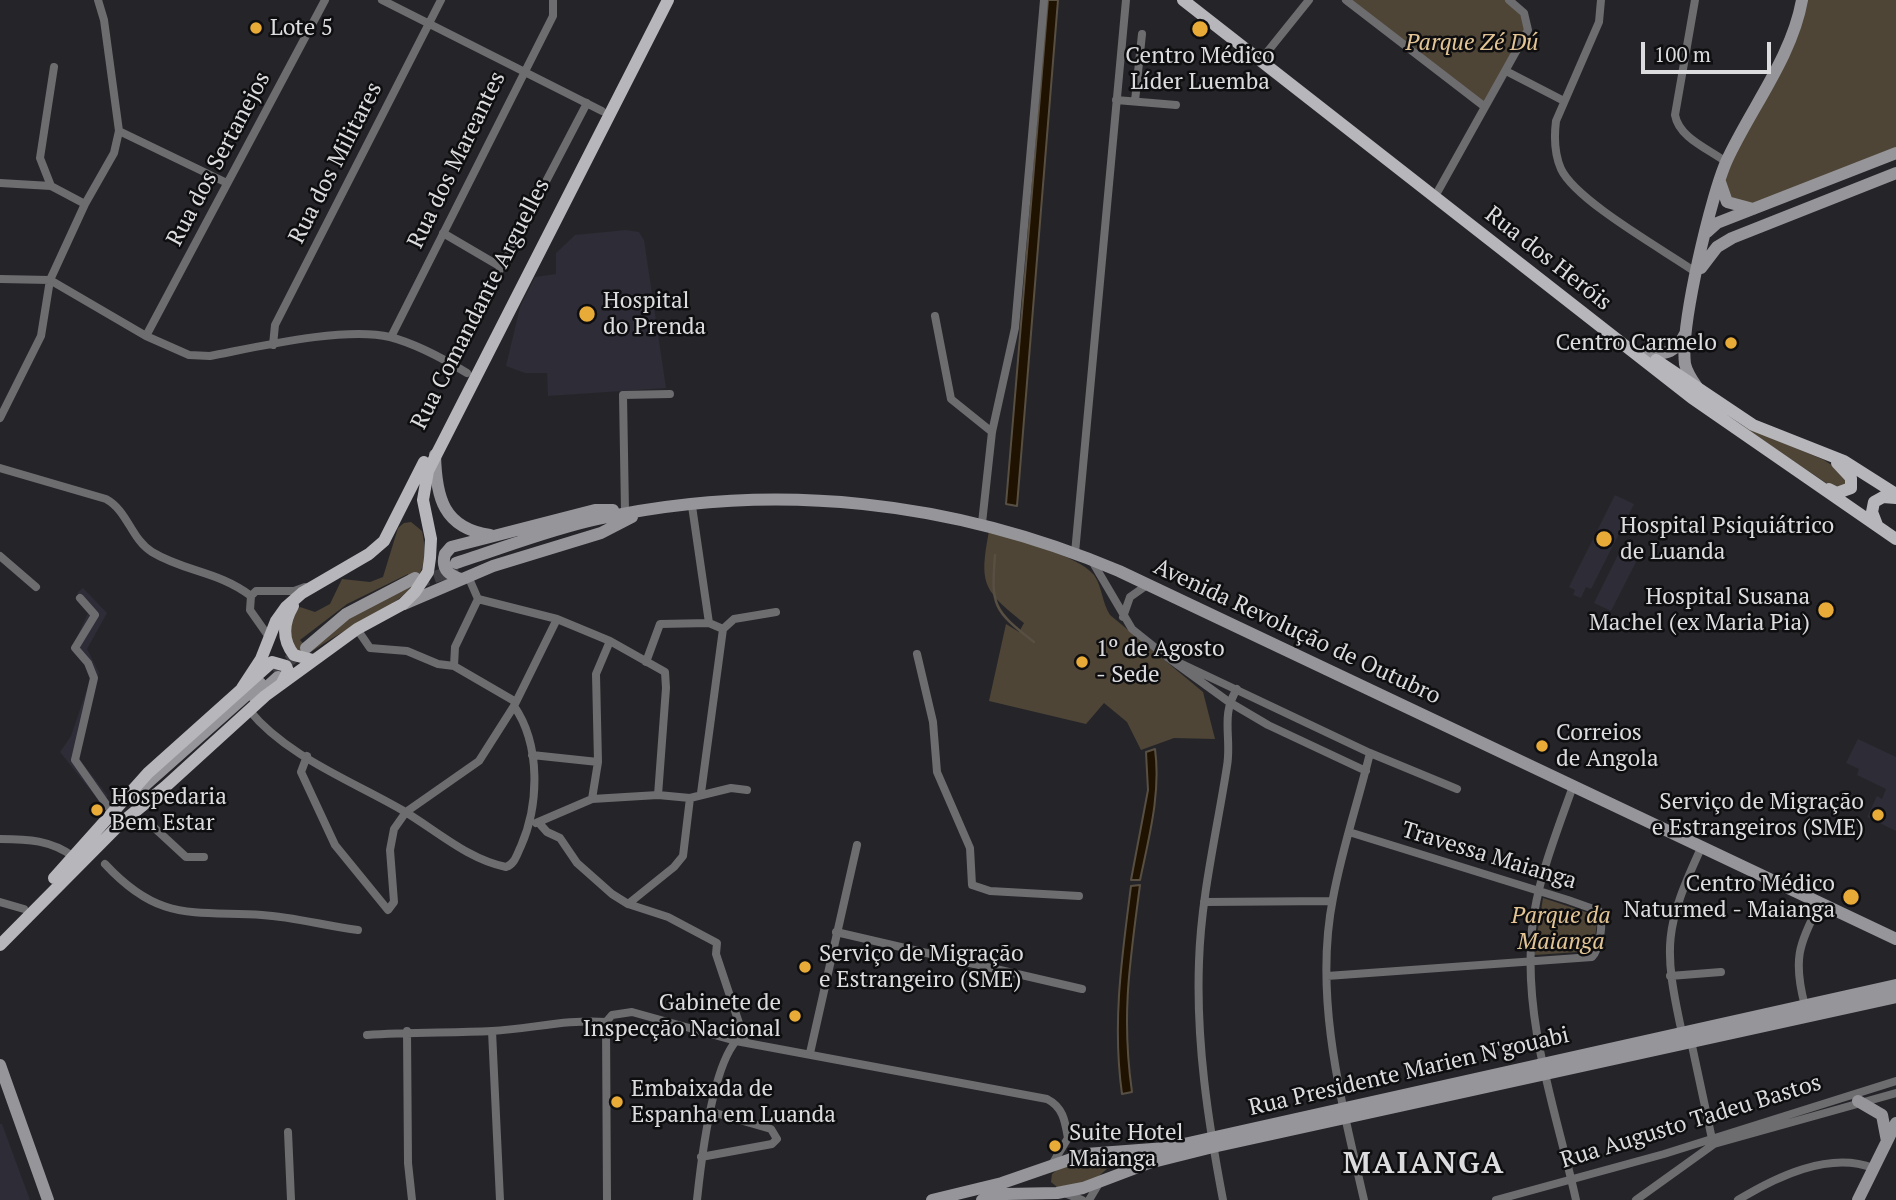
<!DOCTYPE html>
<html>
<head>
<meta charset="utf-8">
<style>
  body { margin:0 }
  #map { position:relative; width:1896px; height:1200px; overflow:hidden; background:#252529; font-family:"PT Serif",serif }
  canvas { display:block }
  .scale { position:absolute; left:1641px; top:42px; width:130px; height:32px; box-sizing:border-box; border:4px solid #dcdcdf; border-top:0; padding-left:9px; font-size:21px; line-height:24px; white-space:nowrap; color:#dcdcdf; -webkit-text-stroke:5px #0e0e10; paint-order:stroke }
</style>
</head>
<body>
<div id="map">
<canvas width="1896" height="1200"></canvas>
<div class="scale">100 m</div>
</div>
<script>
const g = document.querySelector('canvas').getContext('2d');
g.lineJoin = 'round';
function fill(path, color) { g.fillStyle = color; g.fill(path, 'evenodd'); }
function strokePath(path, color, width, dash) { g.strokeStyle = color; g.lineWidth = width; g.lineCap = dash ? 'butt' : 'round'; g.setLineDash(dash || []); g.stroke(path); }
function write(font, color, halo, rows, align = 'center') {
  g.font = font + ' "PT Serif",serif'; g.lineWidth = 5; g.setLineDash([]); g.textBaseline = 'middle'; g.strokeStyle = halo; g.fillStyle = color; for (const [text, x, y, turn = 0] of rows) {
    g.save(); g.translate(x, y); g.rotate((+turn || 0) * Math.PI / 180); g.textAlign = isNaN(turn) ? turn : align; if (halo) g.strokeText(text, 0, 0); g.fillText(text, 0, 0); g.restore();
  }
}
const built = new Path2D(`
  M626,230L639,232L644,240L666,388L548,396L547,373H525L506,366L520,307L535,277L556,274V253L575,235Z
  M1615,495L1634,504L1591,589L1586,587L1581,598L1573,595L1575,590L1569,587Z
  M1619,553L1636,562L1611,611L1594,603Z
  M83,588L107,613L87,649L99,673L74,752L108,796L100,802L60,752L71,736L90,680L89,671L73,646L88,613L86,605L77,593Z
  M1858,739L1896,757V831L1867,817L1877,796L1882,799L1886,789L1857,775L1859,769L1846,763Z
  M0,1124H2L30,1200H0Z`);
const green = new Path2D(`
  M1346,0H1509L1528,25L1485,107Z
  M1802,0H1896V153L1754,209L1723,195L1726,161L1778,64Z
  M1739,424L1824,460L1833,466L1847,482L1842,488L1835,489Z
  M411,522L422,531C435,586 395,603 354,626C338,634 323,644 308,654L293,649C287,633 288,619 300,607L315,612L330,604L342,579L370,582L383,577L398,528L404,523ZM408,574L411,586L355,614L308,649L300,640L347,604Z
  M989,531C1015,541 1077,554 1094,575C1102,586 1102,603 1110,615L1203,692L1215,739L1174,738L1141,750L1127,722L1104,703L1086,724L989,701L1006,624L1019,632L1024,623C983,590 979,584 989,531Z
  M1543,898L1598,916L1593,951L1534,955Z
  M1102,1158L1108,1168L1092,1182L1057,1187L1051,1182L1052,1174L1065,1163Z`);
const water = new Path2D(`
  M1048,0H1058L1017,506L1006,504Z
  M1155,749C1161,793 1149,837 1140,880H1131L1148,790L1146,752Z
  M1140,885C1130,961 1121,1015 1132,1092L1122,1094C1112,1023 1122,956 1131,886Z`);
const stream = new Path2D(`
  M995,555C991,606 993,610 1034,642`);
const secondaryTunnel = new Path2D(`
  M417,583L458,569
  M274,672L303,650`);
const street = new Path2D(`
  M382,0L602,111
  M1346,0L1485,107
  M1601,0L1599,22L1556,121C1554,137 1554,153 1561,169C1576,201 1664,250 1697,273
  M1695,0L1675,115C1679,138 1709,149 1726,162
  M1264,56L1309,0
  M1506,71L1564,101
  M1116,100L1176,105
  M1135,101L1142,34
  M119,131L227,183
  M0,183L51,186L85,204
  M51,186L40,158L54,67
  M1438,191L1528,30L1524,13L1509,0
  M443,233L501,267
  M0,279L50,280L146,336L189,355L210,356C257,347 345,326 390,337C417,344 444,359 467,373
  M935,316L951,399L992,432
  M146,336L325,0
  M391,337L553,16V0
  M273,345L275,325L441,0
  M451,363L587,103
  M0,418L41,336L50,280L85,204L114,153L119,131L104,20L98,0
  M0,468L106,499C128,511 131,539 152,552C185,572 218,571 251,596
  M692,506L709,623
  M625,511L623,395L670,394
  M982,523L992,432L1015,328L1044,0
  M1075,553L1126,0
  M0,556L36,587
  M1092,561L1132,629L1167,657L1229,702L1268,725L1366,771
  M468,576L478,599L557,619L610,641L665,672L666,688L658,795
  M80,598L95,615L75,648L88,663L94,678L75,760L113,814
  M1123,617L1130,597L1147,585
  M357,629L370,648L407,651L438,664L454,666L516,702
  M269,637L250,610L251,596L256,591H294L305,587
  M917,654L933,722L937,772L970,848L972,885L990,891L1079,896
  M646,662L660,624L709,623L723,629
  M1182,664L1370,753L1457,789
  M454,666L455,647L478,599
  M249,710C286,756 352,781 402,810C436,830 467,859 506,867C515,864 517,854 521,846C539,805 541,745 514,706
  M532,755L598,762
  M307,756L301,772L335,845L388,910L394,902L390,850L394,829L406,812L479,761L514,706L557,619
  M1573,786C1557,832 1537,880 1532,929C1523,1023 1556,1110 1576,1200
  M701,793L723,629L734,619L776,612
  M592,799L598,762L596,674L610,641
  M147,821L186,857H204
  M536,823L592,799L658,795L690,798L731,788L747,790
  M539,823L547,832L560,838L577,863L612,894L628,904L668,917L717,943L716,954L745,1041
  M0,839C28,839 51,840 74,857
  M105,864C159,922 191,911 262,915C294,917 326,926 358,930
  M0,902L24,909
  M1204,902L1332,901
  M628,904L674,867L683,856L690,798
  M836,932L1082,989
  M1327,976L1592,957C1600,949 1604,921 1599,911L1568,900L1349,832
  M1670,976L1721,972
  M1805,1006C1793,961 1798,944 1820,904
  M606,1022L607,1200
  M407,1031L408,1163L412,1200
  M492,1031L500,1200
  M1682,1033C1663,946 1664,928 1702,846
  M367,1035C409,1032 450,1033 492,1031C530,1029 567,1019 606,1022L612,1015L632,1012L736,1041L1047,1099C1063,1107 1065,1121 1068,1138L1051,1166
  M1691,1041L1712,1139
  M810,1053L857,845
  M288,1132L291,1200
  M701,1157L772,1144L777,1139L771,1129L712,1112
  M1067,1194L1082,1200
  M697,1200C701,1162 712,1069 736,1041
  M1089,1200L1098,1185
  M1223,1200C1208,1121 1196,1042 1199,962C1201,896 1217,831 1227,766C1232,738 1220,715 1237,689
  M1364,1200C1342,1103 1313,998 1333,898C1342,849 1358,802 1370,753
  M1496,1200L1664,1154L1896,1081
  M1636,1200L1714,1144L1896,1093
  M1738,1200C1776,1177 1829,1151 1873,1168`);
const secondary = new Path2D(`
  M1720,182L1727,202L1753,209
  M1707,232L1717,223L1896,153
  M1701,268L1717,247L1732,238L1896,173
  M1647,353C1667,355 1676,352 1685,334
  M1697,387C1692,380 1687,373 1685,364C1680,326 1711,195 1727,160C1751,108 1792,57 1802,0
  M435,455C436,497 443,528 490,535
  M456,563C503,548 551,529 598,519C775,480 954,501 1119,571L1896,939
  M461,579C448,575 441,568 445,554L451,547L595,510H613
  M404,604L493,566L601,533L632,517
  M306,648L346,614L415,578
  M255,698L278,677
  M135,794L260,683
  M0,1065L48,1200
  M1858,1101L1882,1115L1887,1141
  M932,1200L1002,1183L1086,1154L1166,1148L1896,985
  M982,1200L1006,1194L1057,1193L1083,1188L1149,1163L1213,1147L1896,997
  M1858,1200L1896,1123`);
const primary = new Path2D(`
  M1183,0L1692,398L1896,539
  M1656,360L1753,425L1844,461L1896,494
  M1829,489L1837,493L1851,488V478L1837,463
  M1877,525L1872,512L1874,502L1883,497L1896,498
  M293,606C283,623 282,640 294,655L313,660
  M242,688L261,659L276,621L286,607L302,593L369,554L384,541L424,462
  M54,878L148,773L272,662L286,666L288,671L282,683
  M0,945L120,824L165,787L265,696L357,629L403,604L415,592L428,572L430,558L431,539L423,500L428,471L668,0`);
const markers = [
  [256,28,7,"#e9ab38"],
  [1200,29,9,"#e9ab38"],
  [587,314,9,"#e9ab38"],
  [1731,343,7,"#e9ab38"],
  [1604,539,9,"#e9ab38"],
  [1826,610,9,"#e9ab38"],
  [1082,662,7,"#e9ab38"],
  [1542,746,7,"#e9ab38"],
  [97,810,7,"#e9ab38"],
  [1878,815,7,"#e9ab38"],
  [1851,897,9,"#e9ab38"],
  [805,967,7,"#e9ab38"],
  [795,1016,7,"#e9ab38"],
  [617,1102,7,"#e9ab38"],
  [1055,1146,7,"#e9ab38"]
];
const poiNames = [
  ["Lote 5",270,28],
  ["Centro Médico",1200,56,"center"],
  ["Líder Luemba",1200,82,"center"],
  ["Hospital",603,301],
  ["do Prenda",603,327],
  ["Centro Carmelo",1717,343,"right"],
  ["Hospital Psiquiátrico",1620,526],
  ["de Luanda",1620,552],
  ["Hospital Susana",1810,597,"right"],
  ["Machel (ex Maria Pia)",1810,623,"right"],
  ["1º de Agosto",1096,649],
  ["- Sede",1096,675],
  ["Correios",1556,733],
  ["de Angola",1556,759],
  ["Hospedaria",111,797],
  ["Bem Estar",111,823],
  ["Serviço de Migração",1864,802,"right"],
  ["e Estrangeiros (SME)",1864,828,"right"],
  ["Centro Médico",1835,884,"right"],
  ["Naturmed - Maianga",1835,910,"right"],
  ["Serviço de Migração",819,954],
  ["e Estrangeiro (SME)",819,980],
  ["Gabinete de",781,1003,"right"],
  ["Inspecção Nacional",781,1029,"right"],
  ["Embaixada de",631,1089],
  ["Espanha em Luanda",631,1115],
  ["Suite Hotel",1069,1133],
  ["Maianga",1069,1159]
];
const parkNames = [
  ["Parque Zé Dú",1472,43],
  ["Parque da",1561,916],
  ["Maianga",1561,942]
];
const streetNames = [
  ["Rua dos Sertanejos",219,159,-62],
  ["Rua dos Mareantes",457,160,-64],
  ["Rua dos Militares",336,163,-63],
  ["Rua dos Heróis",1548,259,38],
  ["Rua Comandante Arguelles",481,304,-63],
  ["Avenida Revolução de Outubro",1297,632,25],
  ["Travessa Maianga",1489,856,17],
  ["Rua Presidente Marien N'gouabi",1409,1072,-13],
  ["Rua Augusto Tadeu Bastos",1691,1122,-17]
];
const districtNames = [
  ["MAIANGA",1424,1164]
];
fill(built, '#2d2c37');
fill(green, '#4e4537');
fill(water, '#1f1200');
strokePath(water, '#584f43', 2);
strokePath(stream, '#584f43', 2.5);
strokePath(secondaryTunnel, '#404044', 12, [12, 6]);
strokePath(street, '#6d6d70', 8);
strokePath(secondary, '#96969a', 12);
strokePath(primary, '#b6b6bb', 12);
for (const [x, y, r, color] of markers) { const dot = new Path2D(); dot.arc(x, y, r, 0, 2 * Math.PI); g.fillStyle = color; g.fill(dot); strokePath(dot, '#0e0e10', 2.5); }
write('23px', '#dcdcdf', '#0e0e10', poiNames, 'left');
write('italic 23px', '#e3c595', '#0e0e10', parkNames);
write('23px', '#dcdcdf', '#0e0e10', streetNames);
g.letterSpacing = '2px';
write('bold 30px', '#dcdcdf', '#0e0e10', districtNames);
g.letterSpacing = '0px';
</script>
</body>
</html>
